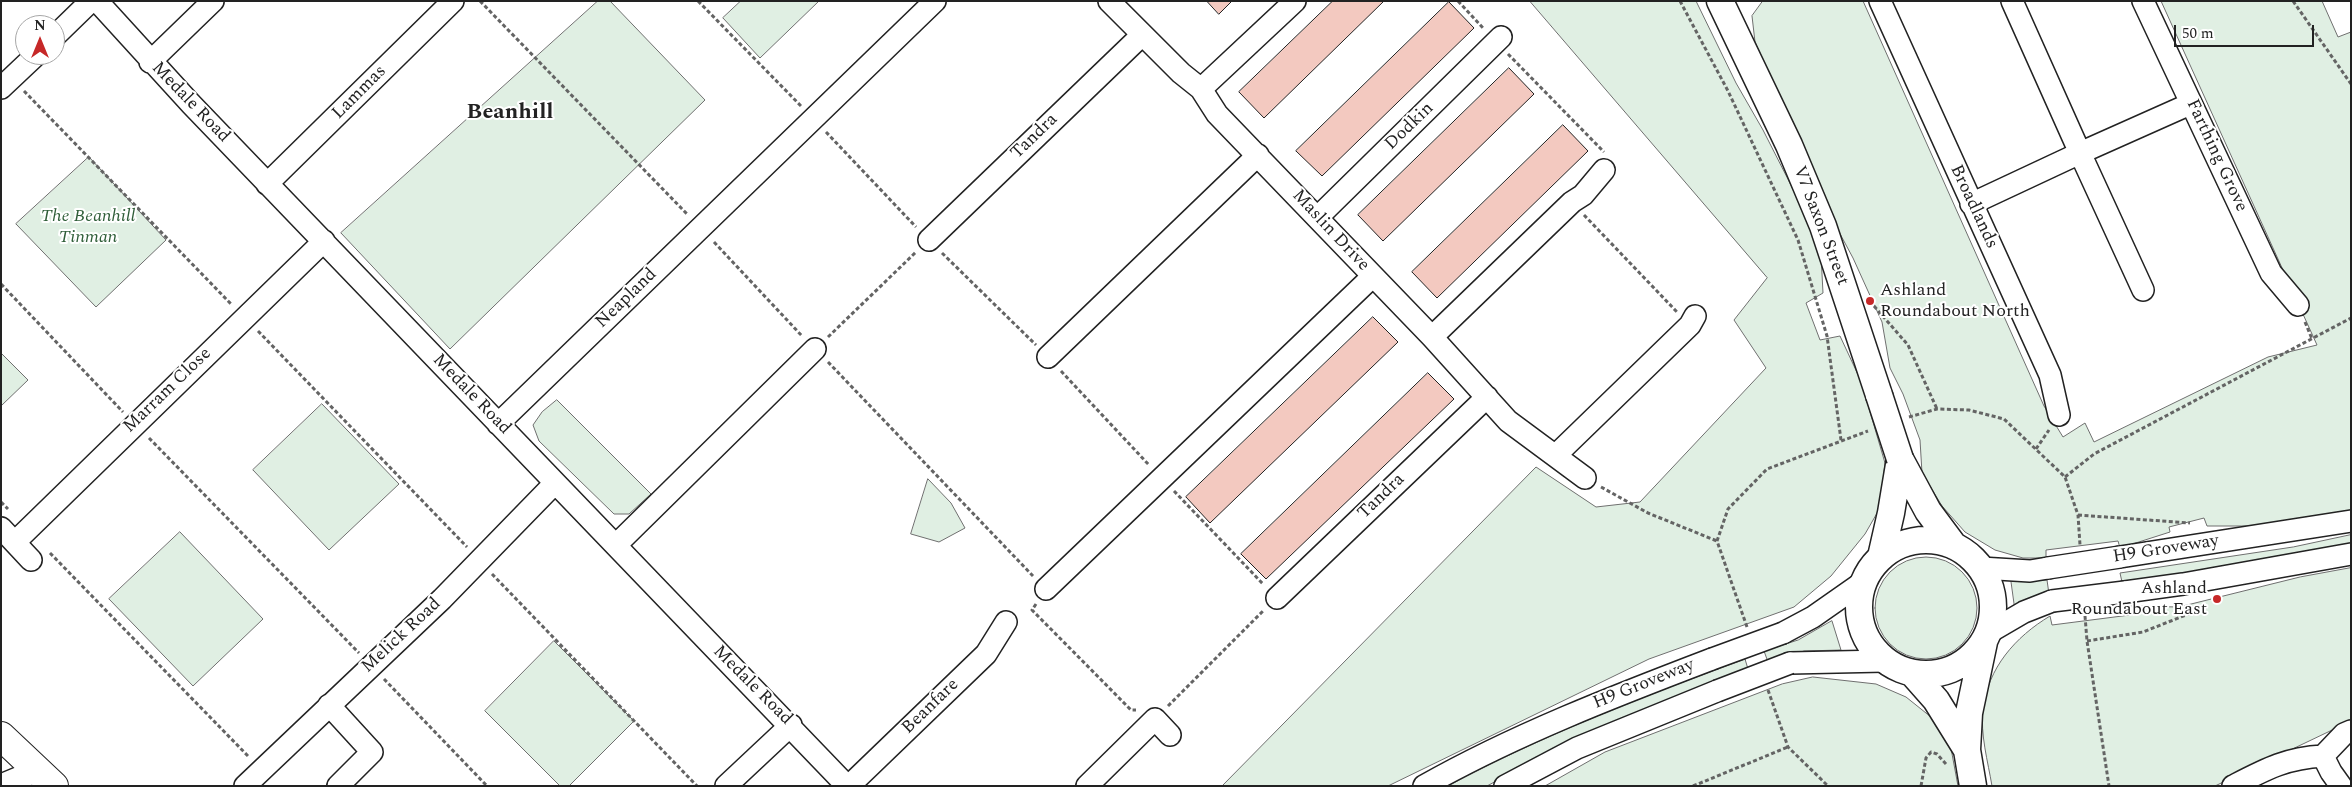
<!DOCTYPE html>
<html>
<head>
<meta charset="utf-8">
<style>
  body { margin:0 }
  #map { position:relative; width:2352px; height:787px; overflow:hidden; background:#fff; font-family:Spectral,serif }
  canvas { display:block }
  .frame { position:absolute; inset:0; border:2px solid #222; pointer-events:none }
  .north { position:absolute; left:15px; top:15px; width:50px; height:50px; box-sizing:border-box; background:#fff; border:1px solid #a7a7a7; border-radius:50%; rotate:0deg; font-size:14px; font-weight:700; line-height:20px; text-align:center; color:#222 }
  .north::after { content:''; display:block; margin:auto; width:18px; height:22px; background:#c62828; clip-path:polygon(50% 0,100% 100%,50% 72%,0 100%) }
  .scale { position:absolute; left:2174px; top:25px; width:140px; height:22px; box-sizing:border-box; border:2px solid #222; border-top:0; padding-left:6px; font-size:15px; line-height:18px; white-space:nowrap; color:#222; -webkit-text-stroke:4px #fff; paint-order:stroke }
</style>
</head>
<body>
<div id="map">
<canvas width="2352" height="787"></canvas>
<div class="frame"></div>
<div class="north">N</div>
<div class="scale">50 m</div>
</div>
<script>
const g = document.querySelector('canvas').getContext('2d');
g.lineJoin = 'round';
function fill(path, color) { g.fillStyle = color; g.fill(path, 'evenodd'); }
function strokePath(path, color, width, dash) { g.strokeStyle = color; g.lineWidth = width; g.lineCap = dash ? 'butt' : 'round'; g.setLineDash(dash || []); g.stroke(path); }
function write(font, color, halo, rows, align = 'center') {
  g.font = font + ' Spectral,serif'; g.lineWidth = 4; g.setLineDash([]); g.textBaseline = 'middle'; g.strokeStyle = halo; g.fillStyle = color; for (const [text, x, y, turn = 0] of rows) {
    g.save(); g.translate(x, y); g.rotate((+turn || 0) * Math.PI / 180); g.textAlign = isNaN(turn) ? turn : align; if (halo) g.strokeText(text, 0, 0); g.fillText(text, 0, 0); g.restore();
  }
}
const green = new Path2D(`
  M598,1H610L705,100L450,349L341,233Z
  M741,1H819L760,58L723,18Z
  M1530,1H1696L1736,83L1763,130L1796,195L1821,255L1823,293L1806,303L1820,340L1840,336L1861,381L1885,463L1880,508L1865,534L1831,576L1794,607L1649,659L1388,786H1222L1536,467L1596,507L1640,502L1766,368L1734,320L1767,278Z
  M1763,1H1863L2044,406L2063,437L2085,423L2094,442L2268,357L2317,345L2161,1H2322L2338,37L2351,32V510L2263,526H2207L2204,518L2169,527L2170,532L2120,548L2118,541L2046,550V558H2023L1995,550L1965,532L1942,506L1922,473L1920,440L1903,394L1890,368L1882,322L1853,258L1831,217L1755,42L1752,16Z
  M89,157L166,240L96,307L16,224Z
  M1,353L28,380L1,406Z
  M557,400L651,494L629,514H614L539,441L533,425L542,412Z
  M322,404L399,484L329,550L253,470Z
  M928,479L951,503L965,528L939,542L911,534Z
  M180,532L263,619L193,686L109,599Z
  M2351,535V545L2206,571L2122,582L2120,573L2293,547Z
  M1875 608a51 51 0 1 1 102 0a51 51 0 1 1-102 0Z
  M2351,568V721L2215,786H1992C1988,762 1980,734 1983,709C1988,668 2015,637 2050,616L2052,625L2130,615L2128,606L2179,607L2300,577Z
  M2011,579L2026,581L2047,580L2049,594L2015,608Z
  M1832,621L1841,650L1804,651L1768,662L1764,651L1798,640Z
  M554,641L634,721L569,786H560L485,711Z
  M1745,659L1748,669L1542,756L1487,786H1448C1543,735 1644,696 1745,659Z
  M1813,677L1876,684L1906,697L1931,717L1950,743L1958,786H1545L1605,752L1782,684Z`);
const building = new Path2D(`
  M1207,1H1232L1219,14Z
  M1333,1H1384L1264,118L1239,92Z
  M1449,2L1474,28L1322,176L1296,151Z
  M1509,68L1534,94L1383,241L1358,215Z
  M1563,125L1588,151L1437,298L1412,272Z
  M1373,317L1398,342L1210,523L1186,497Z
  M1428,373L1454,399L1266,579L1241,554Z`);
const path = new Path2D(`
  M480,1L687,214
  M698,1L801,106
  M1458,1L1483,28
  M1680,1L1728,91L1798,240L1827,336L1841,440
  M2293,1L2351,84
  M1508,54L1604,152
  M24,91L232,305
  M826,132L916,227
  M1584,215L1677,312
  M714,242L802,336
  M942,253L1036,345
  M1,284L123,412
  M1874,306L1908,345L1937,409
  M2305,322L2312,339
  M258,331L467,547
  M828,337L916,252
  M828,362L1033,576
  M1061,371L1149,465
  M1909,417L1937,409L1969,410L2004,419L2065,477L2078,515L2080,545
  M149,438L359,653
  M2036,449L2049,430
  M2065,477L2094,454L2351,318
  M1601,487L1648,513L1717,541
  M1174,491L1263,584
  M1,502L8,509
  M2078,515L2190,523
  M50,553L248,756
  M492,574L697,786
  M1036,604L1032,610L1131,710H1136
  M2085,616L2087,641L2109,786
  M1747,627L1717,541L1728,509L1767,469L1868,431
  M2087,641L2143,632L2206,607
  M384,679L487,786
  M1768,690L1788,747L1828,786
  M1168,706L1263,611
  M1693,786L1788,747
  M1921,786L1926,758L1931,752L1937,754L1946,764`);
const minor = new Path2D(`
  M97,1L191,104L847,786
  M1109,1L1181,73L1201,89L1217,114L1432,337L1508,421L1585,478
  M1880,1L2050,375L2059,415
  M2143,1L2271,273L2298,305
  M55,36L91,1
  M150,62L213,1
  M1,88L36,55
  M1201,89L1295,1
  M267,184L453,1
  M1971,204L2080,153L2012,1
  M1318,217L1501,37
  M929,240L1142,35
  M2143,290L2080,153L2190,104
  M1432,337L1572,202L1583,195L1604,170
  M1048,357L1258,155
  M498,424L935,1
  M1556,455L1690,325L1695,316
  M1,528L31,560
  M15,542L324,241
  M616,545L815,349
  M2120,557L2351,521
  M1981,568L2030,571L2048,568
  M1046,589L1373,276
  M2125,592L2183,584L2351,554
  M1277,598L1487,397
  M1783,633L1813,617L1863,582
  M1988,633L2024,612L2052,601
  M1790,663L1884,661
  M329,705L372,752L338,786
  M2323,756L2331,772L2341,786
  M1,785L25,775L41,773
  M245,786L442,599L555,483
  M726,786L791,725
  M849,786L986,654L1006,622
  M1087,786L1155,719L1170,735
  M1424,786C1514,735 1615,696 1712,659
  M1505,786L1577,748L1717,691
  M2233,786C2266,769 2286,758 2323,756L2344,734L2351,731`);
const major = new Path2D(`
  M1720,1L1789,145L1823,226L1879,395
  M1900,459L1928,511L1954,546
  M1859 607a67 67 0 1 1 134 0a67 67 0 1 1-134 0Z
  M1881,557L1891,513L1900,459
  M1913,674L1936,700L1967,750
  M1973,786L1967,750L1969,713L1984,642`);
const highway = new Path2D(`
  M1,736L54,786`);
const minorBridge = new Path2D(`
  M2048,568L2120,557
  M2052,601L2125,592
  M1712,659L1783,633
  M1717,691L1790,663`);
const majorBridge = new Path2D(`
  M1879,395L1900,459`);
const markers = [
  [1870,301,5,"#c62828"],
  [2217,599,5,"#c62828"]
];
const streetNames = [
  ["Lammas",360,93,-45],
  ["Medale Road",190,103,46],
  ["Dodkin",1410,127,-44],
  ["Tandra",1035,137,-44],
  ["Farthing Grove",2216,156,65],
  ["Broadlands",1973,207,65],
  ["V7 Saxon Street",1820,226,69],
  ["Maslin Drive",1330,231,47],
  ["Neapland",627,299,-44],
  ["Marram Close",168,391,-44],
  ["Medale Road",471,395,46],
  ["Tandra",1382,497,-44],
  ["H9 Groveway",2166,550,-9],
  ["Melick Road",402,636,-43],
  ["H9 Groveway",1644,685,-22],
  ["Medale Road",752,686,45],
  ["Beanfare",931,707,-44]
];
const parkNames = [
  ["The Beanhill",88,217],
  ["Tinman",88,238]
];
const poiNames = [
  ["Ashland",1880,291],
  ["Roundabout North",1880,312],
  ["Ashland",2207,589,"right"],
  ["Roundabout East",2207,610,"right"]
];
const districtNames = [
  ["Beanhill",510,114]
];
fill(green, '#e0efe3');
strokePath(green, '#6f6f6f', 1);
fill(building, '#f3c9c0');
strokePath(building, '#222', 1);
strokePath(minor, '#222', 24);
strokePath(major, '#222', 29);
strokePath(highway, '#222', 30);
strokePath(path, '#646464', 3, [4, 2.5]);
strokePath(minor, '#fff', 21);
strokePath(major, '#fff', 26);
strokePath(highway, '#fff', 28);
strokePath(minorBridge, '#222', 24, []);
strokePath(majorBridge, '#222', 29, []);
strokePath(minorBridge, '#fff', 21);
strokePath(majorBridge, '#fff', 26);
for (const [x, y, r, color] of markers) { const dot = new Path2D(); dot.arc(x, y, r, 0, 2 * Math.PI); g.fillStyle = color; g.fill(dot); strokePath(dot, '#fff', 2); }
write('18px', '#222', '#fff', streetNames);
write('italic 18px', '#2f5e38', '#fff', parkNames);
write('18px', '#222', '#fff', poiNames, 'left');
write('bold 22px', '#222', '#fff', districtNames);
</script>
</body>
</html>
